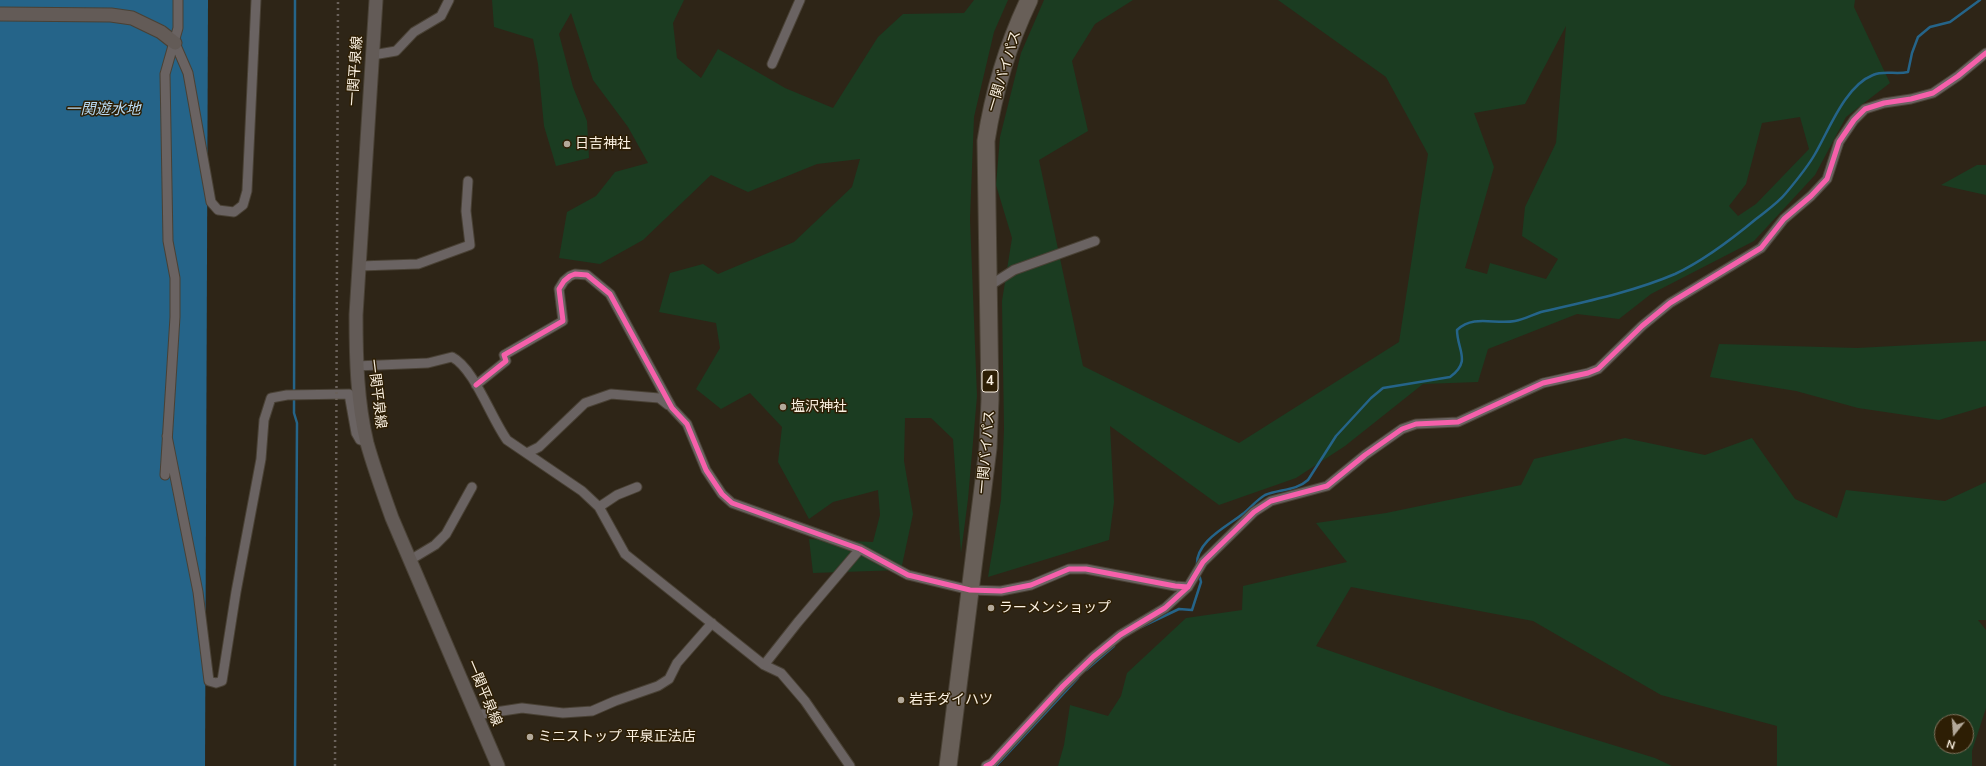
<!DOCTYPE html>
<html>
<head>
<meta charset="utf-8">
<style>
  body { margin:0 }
  #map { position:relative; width:1986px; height:766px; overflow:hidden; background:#2e2517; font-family:Mulish,sans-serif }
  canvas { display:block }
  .north { position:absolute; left:1934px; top:714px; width:40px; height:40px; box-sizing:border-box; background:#2d1e04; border:1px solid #7f725c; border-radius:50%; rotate:197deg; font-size:11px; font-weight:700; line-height:16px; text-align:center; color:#faf0e1 }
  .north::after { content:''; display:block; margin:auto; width:14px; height:18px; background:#b3a99a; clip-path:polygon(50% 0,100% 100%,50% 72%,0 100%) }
</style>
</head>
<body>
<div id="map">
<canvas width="1986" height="766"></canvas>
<div class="north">N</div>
</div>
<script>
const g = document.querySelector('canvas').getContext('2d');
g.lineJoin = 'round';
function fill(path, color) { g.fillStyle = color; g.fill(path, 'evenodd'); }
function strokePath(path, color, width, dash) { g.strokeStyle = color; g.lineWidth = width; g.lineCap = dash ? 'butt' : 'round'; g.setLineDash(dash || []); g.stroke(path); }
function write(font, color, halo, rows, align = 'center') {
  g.font = font + ' Mulish,"Noto Sans JP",sans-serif'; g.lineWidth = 3; g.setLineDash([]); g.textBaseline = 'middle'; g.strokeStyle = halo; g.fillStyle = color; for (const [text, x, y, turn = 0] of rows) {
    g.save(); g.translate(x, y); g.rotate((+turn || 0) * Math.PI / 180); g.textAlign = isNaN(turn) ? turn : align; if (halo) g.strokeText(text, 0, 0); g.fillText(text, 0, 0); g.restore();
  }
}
const green = new Path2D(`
  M492,0H684L673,23L677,58L701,78L718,49L785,88L833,108L878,37L903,14L964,13L974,0H1008L994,32L974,117L970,219L977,396L968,499L961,553L953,439L931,418H905L904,461L913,514L901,570L813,573L809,539L873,542L880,515L878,490L833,502L809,519L778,462L782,427L750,393L721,409L696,389L720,348L716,323L659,312L670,273L703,264L718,274L794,242L852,187L860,159L817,164L748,192L711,175L643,240L600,264L559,258L567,212L596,196L615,172L648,163L628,127L593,80L571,13L559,34L573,87L587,121L589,158L556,166L544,126L538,64L533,39L494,27Z
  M1044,0H1133L1095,24L1072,61L1088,131L1039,160L1083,366L1239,443L1399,342L1428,154L1386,77L1278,0H1855L1854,7L1890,83L1846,117L1815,175L1754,241L1651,294L1619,319L1577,314L1488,349L1478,382L1423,384L1345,446L1296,478L1219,505L1110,426L1114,502L1109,540L988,577L1001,500L1004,429L1002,301L1012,238L996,185L1000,137L1021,53ZM1566,26L1556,143L1525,207L1522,236L1558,259L1546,279L1490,263L1487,274L1465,268L1494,167L1474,113L1525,104ZM1800,117L1809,149L1756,204L1738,216L1729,206L1746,184L1762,123Z
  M1977,165H1986V195L1941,185Z
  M1986,341V406L1939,420L1858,408L1796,391L1710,377L1719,344L1857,348Z
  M1625,438L1705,455L1752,438L1795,499L1837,518L1846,490L1945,501L1986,482V620H1978L1986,630V708L1972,751V766H1777V726L1661,695L1533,621L1351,587L1316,646L1506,712L1655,758L1672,766H1058L1064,745L1070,705L1108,716L1121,696L1127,673L1186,618L1242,610L1243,586L1347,562L1316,523L1386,513L1521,485L1534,459ZM1942,722H1966V746H1942Z`);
const water = new Path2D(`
  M0,0H208L205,766H0Z`);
const stream = new Path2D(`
  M295,0L294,413L297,423L295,766
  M1197,566C1195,541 1228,526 1244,513C1251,507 1258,499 1265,495C1279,489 1296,491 1308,480L1336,436L1371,398L1383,388L1450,377C1472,361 1457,350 1457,330C1474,314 1495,325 1515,321C1524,319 1532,315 1541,312C1584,302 1633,292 1675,274C1705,260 1732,239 1756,219C1766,211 1778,203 1786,193C1796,181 1807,168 1815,154C1829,130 1845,86 1873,75C1884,70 1896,75 1908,72L1912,53L1918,37L1930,27L1950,22L1980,0
  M1141,627L1179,609L1192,610L1201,582L1199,574
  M1086,670L1114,646
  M996,766L1078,678`);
const street = new Path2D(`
  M175,43L188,73L211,202L218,210L234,212L243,205L247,191L256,0
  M373,55L396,51L414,32L441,16L449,0
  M772,64L800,0
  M360,266L418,264L470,245L466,211L468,181
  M989,286L1014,270L1095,241
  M356,366L428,363L452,357C474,368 491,418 507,440L582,491L599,507L625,554L640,566L764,665L781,673L805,701L850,766
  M476,385L506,361L504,355L563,321L559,289L564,281L570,276L575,274L587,275L610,294L672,408L687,424L706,470L722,494L732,503L860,549L908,575L970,590L1001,591L1031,585L1069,569H1086L1175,586L1188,587
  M167,436L198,592L209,681L216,683L222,681L236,592L261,459L264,420L271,398L287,395L349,394L356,433L360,440L367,442
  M527,453L539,447L585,403L611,394L659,398L668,405
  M165,475L175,317V278L168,241L165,74L178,28V0
  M599,507L617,495L637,487
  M410,560L435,545L446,534L472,487
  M764,665L798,622L860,549
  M476,715L522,708L563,713L592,711L615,701L658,686L669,679L677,663L712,623
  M986,766L992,763L1063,686L1093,657L1120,635L1165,608L1188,587L1203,562L1254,512L1271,501L1327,486L1365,455L1402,429L1416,424L1458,422L1543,383L1588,373L1598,369L1642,326L1670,303L1761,248L1784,219L1811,196L1827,179L1839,142L1854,120L1865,109L1884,103L1911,99L1933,93L1958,76L1986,53`);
const secondary = new Path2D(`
  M376,0L356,315C356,358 357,401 367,443C374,468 383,493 392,518L498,766
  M0,14L111,15L132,18L161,32L175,43`);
const highway = new Path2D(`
  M948,766L988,448L990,399L986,141C994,90 1007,46 1029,0`);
const rail = new Path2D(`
  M335,766L338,0`);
const cycleway = new Path2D(`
  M476,385L506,361L504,355L563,321L559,289L564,281L570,276L575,274L587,275L610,294L672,408L687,424L706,470L722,494L732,503L860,549L908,575L970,590L1001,591L1031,585L1069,569H1086L1175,586L1188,587
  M986,766L992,763L1063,686L1093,657L1120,635L1165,608L1188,587L1203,562L1254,512L1271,501L1327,486L1365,455L1402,429L1416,424L1458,422L1543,383L1588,373L1598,369L1642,326L1670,303L1761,248L1784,219L1811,196L1827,179L1839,142L1854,120L1865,109L1884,103L1911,99L1933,93L1958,76L1986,53`);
const markers = [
  [567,144,4,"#b3a99a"],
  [783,407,4,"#b3a99a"],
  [991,608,4,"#b3a99a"],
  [901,700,4,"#b3a99a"],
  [530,737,4,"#b3a99a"]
];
const shields = [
  [990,381,16]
];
const shieldNames = [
  ["4",990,381]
];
const streetNames = [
  ["一関平泉線",355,71,-86],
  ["一関バイパス",1004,71,-73],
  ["一関平泉線",377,394,83],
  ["一関バイパス",986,452,-85],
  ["一関平泉線",484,693,67]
];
const poiNames = [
  ["日吉神社",575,144],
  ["塩沢神社",791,407],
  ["ラーメンショップ",999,608],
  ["岩手ダイハツ",909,700],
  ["ミニストップ 平泉正法店",538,737]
];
const waterNames = [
  ["一関遊水地",103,109]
];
fill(green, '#1b3c21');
fill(water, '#256489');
strokePath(stream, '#256489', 2.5);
strokePath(street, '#494135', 11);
strokePath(secondary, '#494135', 15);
strokePath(highway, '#494135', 19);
strokePath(street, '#6a6362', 9);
strokePath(secondary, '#635b57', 13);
strokePath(highway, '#685f58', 17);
strokePath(rail, '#6a615a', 2.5, [2, 4]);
strokePath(cycleway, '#f560ab', 5);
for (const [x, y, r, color] of markers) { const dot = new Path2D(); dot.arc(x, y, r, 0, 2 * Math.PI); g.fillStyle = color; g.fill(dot); strokePath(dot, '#2d1e04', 1.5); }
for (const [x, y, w] of shields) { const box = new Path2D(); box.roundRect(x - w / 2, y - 11, w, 22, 3); g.fillStyle = '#2d1e04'; g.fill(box); strokePath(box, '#faf0e1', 1); }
write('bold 13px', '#faf0e1', null, shieldNames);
write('14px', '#faf0e1', '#2d1e04', streetNames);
write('14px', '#faf0e1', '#2d1e04', poiNames, 'left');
write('italic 15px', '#b8daf3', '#2d1e04', waterNames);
</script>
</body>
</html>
